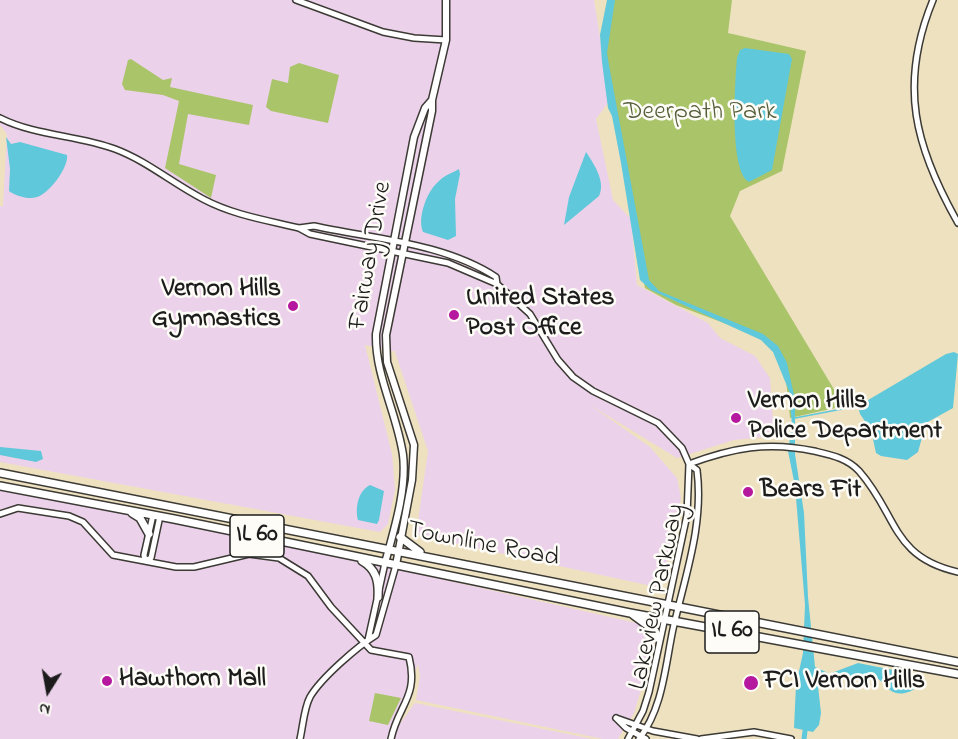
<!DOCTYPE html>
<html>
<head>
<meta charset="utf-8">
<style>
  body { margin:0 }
  #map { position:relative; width:958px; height:739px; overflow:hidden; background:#eee1c0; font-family:"Indie Flower",sans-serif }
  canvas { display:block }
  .north { position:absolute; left:18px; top:661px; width:60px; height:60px; -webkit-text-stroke:4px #fdfcf7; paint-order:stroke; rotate:191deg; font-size:16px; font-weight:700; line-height:24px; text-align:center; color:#1c1c1c }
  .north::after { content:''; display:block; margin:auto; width:21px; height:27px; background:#1c1c1c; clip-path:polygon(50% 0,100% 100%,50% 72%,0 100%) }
</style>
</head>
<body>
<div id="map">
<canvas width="958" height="739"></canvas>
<div class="north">N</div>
</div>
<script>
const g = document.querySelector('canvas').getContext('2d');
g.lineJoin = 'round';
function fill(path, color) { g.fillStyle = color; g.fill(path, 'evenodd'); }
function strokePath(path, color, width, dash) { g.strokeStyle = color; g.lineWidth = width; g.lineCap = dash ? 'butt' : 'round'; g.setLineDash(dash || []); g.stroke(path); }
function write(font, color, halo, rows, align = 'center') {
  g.font = font + ' "Indie Flower",sans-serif'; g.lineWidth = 5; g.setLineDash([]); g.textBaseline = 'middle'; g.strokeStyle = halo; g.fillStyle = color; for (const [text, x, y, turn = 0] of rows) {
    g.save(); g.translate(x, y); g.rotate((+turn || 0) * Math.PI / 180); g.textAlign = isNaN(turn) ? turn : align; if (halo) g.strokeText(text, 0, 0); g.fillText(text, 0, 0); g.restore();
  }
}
const built = new Path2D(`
  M0,0H594L610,100L596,119L613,200L631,219L637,285L708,323L720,338L755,356L770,378L774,436L734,440L677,458L590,405L650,447L677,478L681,498L661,588L416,535L428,451L395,352H397L365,345L392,454L395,489L388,524L380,532L0,462V206H3L7,134L0,125Z
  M0,489L159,518L352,559L650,626L656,639L634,713L618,739H603L416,700L420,676L418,664L388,739H0Z
  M415,703L593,739H394L397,728Z`);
const green = new Path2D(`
  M612,0H732L728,33L806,51L782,171L740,191L730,216L844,406L790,418L785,370L775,350L761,337L676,305L645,288L602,55Z
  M131,59L163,80L172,78L170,87L253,105L249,125L188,114L179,164L216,175L211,198L165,168L179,101L163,95L125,90L122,84L128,60Z
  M299,63L339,75L328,123L271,111L266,107L272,79L288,83L290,67Z
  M375,693L401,698L388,725L369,721Z`);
const water = new Path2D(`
  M607,0H615L607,53L609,65L649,280L659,291L763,334L778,346L787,363L795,400V454L804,513L808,597L815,667L828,673L818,686L821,713L819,725L813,732L794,728L796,685L803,653L805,605L795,486L788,451L792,425L789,391L773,352L761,340L651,290L640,280L621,163L612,116L608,108L602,62L600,35Z
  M745,48L789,54L792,59L772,170L749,182C729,172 735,80 737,58L740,50Z
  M6,137L11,144L20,142L67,155C69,167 49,194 37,197C29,200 16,196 9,191L10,169Z
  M586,152C594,164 606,182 599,196L564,225L569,197Z
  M459,169L460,174L455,199L456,236L448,240L423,232C417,218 427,191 438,182C443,176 452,173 459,169Z
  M954,352L958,354L953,408L926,423L918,452L907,460L881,456L876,453L871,430L860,414L858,406L946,354Z
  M0,447L41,451L43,459L36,462L0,455Z
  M370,485L384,491L379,520L377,524L358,520C355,508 358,491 370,485Z
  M858,663L913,674L918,681C916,689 913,691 905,693C886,697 886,678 869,675C855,672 840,683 827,678L829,674Z`);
const stream = new Path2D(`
  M795,418L858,406`);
const canal = new Path2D(`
  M804,739L805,731`);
const tertiary = new Path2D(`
  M296,0L383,32L414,38L446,40
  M933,0C898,85 915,147 958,223
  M0,118C36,136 77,135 115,149C147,161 172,183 203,199C233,215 266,220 299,228
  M497,284L496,277C444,243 374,239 314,226L299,228L310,234L448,263L497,284L530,314L558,360L573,377L593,391L658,423L682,448L689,464L687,515L649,692L643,711L628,739
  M689,464C732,448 768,441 814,451C831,455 847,458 859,471C898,515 891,557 958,572
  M0,514L18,508L69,516L83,522L113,555L176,567H194L249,554L279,558L308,576L331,607L371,650L409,657C419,697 398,705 391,739
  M147,560L151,558L160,516
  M145,561L144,555L153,515
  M368,640L385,563
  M616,718L653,731L697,739
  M616,718L626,728L646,739
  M300,739C303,726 304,708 310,697C321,678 358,646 376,635L396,565
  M639,739C663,708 665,667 673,629C685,576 704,525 697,470L689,464
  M701,739L754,732L791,739`);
const secondary = new Path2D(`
  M385,563C394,530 407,489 403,455C397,413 375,376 376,334L414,137L425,108L432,100
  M396,565L412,480L414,445L387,362L386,335L432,111V100L446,40V0`);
const primary = new Path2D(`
  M0,473L958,662
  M0,486L174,519L630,613L958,674
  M132,513L140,518L149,534
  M400,537L420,552
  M362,561C376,569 379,581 378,597
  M632,614L655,631L658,638`);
const markers = [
  [293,306,6,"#b5179e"],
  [454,315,6,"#b5179e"],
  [736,418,6,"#b5179e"],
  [748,492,6,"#b5179e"],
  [107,681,6,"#b5179e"],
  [751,683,8,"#b5179e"]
];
const shields = [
  [257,536,54],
  [732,632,54]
];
const shieldNames = [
  ["IL 60",257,536],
  ["IL 60",732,632]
];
const parkNames = [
  ["Deerpath Park",700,114]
];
const streetNames = [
  ["Fairway Drive",372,256,-80],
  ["Townline Road",483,546,11],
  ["Lakeview Parkway",659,597,-78]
];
const poiNames = [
  ["Vernon Hills",281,291,"right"],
  ["Gymnastics",281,321,"right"],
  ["United States",466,300],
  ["Post Office",466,330],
  ["Vernon Hills",748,403],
  ["Police Department",748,433],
  ["Bears Fit",760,492],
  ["Hawthorn Mall",119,681],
  ["FCI Vernon Hills",764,683]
];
fill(built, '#ecd1ea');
fill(green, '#aac469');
fill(water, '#5fc8da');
strokePath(stream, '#5fc8da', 1.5);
strokePath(canal, '#5fc8da', 5);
strokePath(tertiary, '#3c3a35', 8);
strokePath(secondary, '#3c3a35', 9);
strokePath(primary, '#3c3a35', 10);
strokePath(tertiary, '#fff', 5);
strokePath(secondary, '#fff', 6);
strokePath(primary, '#fff', 7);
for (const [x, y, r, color] of markers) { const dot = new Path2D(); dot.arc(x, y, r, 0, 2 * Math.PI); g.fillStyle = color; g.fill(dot); strokePath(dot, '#fdfcf7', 2); }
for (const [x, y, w] of shields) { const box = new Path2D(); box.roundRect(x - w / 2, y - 21, w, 42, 4.5); g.fillStyle = '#fdfcf7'; g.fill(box); strokePath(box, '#1c1c1c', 1.5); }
write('bold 24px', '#1c1c1c', null, shieldNames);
write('26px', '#555f3b', '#fdfcf7', parkNames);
write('26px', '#1c1c1c', '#fdfcf7', streetNames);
write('bold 26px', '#1c1c1c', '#fdfcf7', poiNames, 'left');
</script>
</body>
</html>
